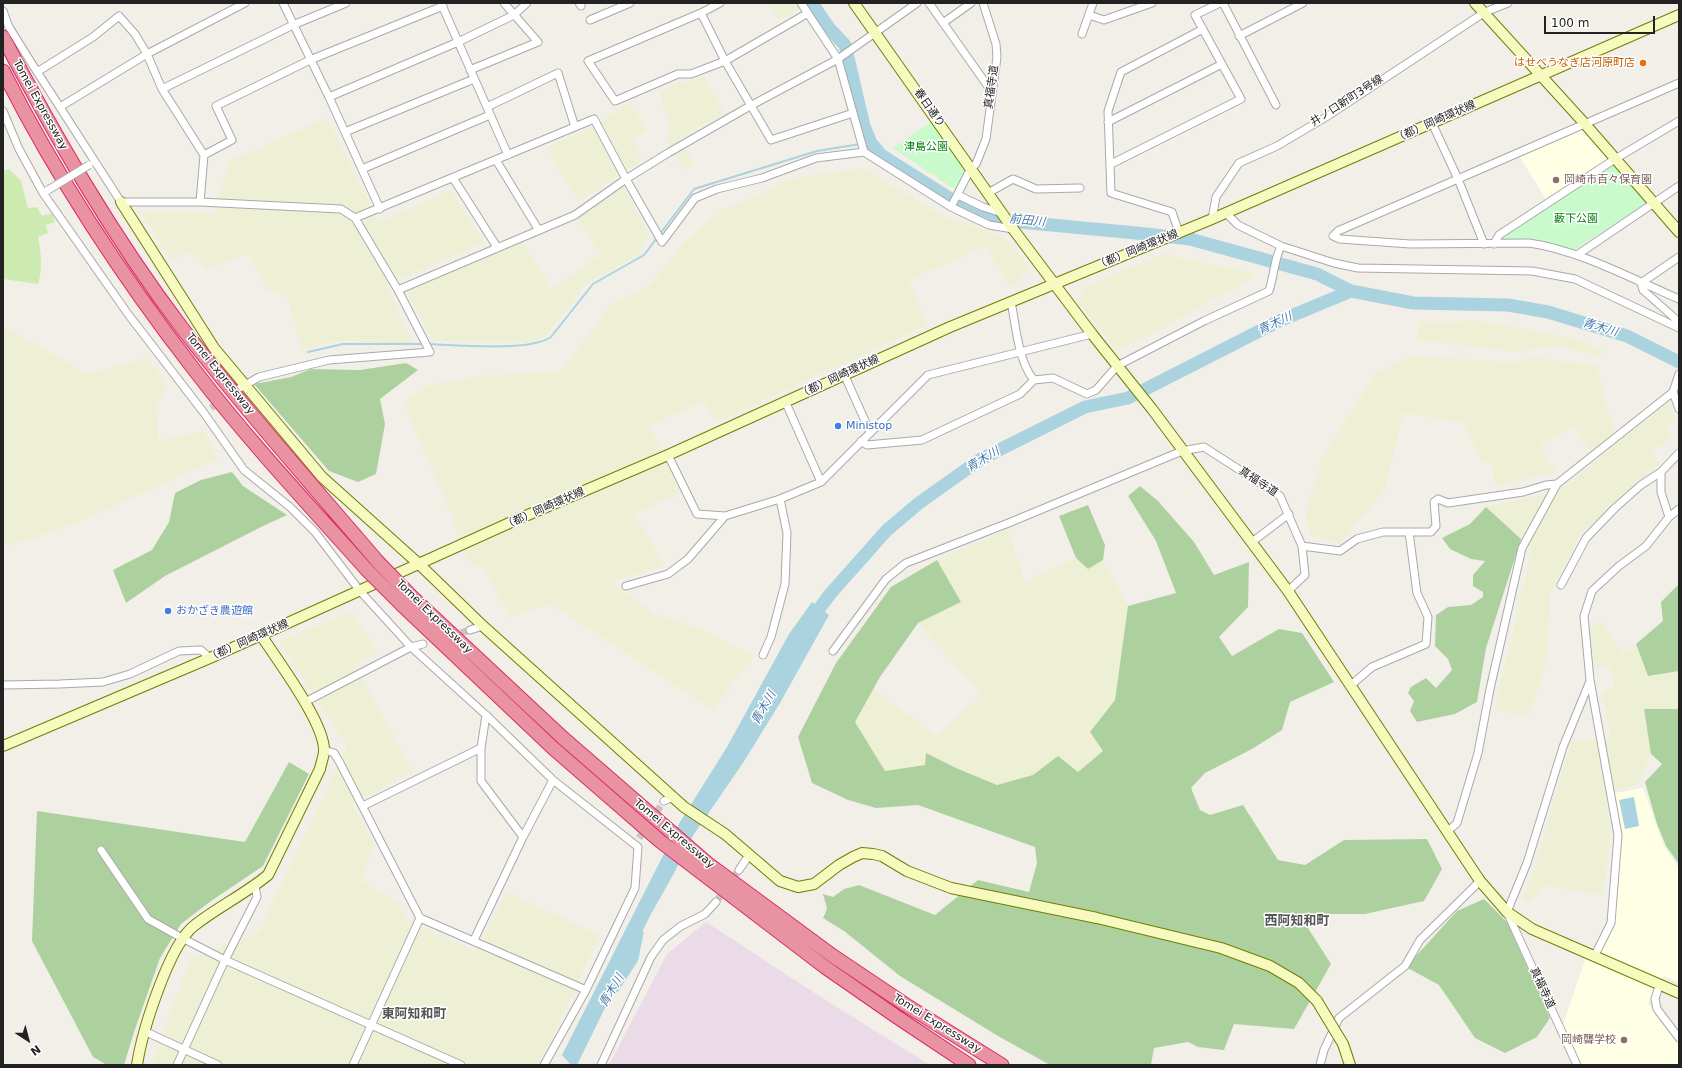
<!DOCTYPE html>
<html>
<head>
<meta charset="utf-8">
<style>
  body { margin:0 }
  #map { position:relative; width:1682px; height:1068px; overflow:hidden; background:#f2efe9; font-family:"DejaVu Sans",sans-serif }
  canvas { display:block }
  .frame { position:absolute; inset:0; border:4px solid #222; pointer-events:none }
  .north { position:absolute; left:8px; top:1020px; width:40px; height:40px; -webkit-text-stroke:3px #fff; paint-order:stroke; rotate:144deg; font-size:11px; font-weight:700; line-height:16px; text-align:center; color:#222 }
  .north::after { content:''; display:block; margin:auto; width:14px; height:18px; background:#222; clip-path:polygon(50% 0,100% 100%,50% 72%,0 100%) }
  .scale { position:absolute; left:1544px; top:16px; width:111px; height:18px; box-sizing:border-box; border:2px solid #222; border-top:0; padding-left:5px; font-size:12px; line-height:14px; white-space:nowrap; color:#222; -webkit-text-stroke:3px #fff; paint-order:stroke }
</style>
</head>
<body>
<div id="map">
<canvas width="1682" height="1068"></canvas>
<div class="frame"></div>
<div class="north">N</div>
<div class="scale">100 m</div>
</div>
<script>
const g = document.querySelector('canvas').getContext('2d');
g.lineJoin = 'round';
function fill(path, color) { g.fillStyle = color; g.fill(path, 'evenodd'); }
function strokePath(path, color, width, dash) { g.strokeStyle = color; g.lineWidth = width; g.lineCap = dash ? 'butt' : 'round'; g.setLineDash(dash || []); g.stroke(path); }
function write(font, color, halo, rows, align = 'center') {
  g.font = font + ' "DejaVu Sans","Noto Sans JP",sans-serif'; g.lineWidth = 3; g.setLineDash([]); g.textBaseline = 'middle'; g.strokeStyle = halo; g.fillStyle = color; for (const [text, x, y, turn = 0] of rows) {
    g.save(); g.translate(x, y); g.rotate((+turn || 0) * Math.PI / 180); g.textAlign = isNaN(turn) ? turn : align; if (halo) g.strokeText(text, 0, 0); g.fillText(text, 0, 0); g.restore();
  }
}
const industrial = new Path2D(`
  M706,922L827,1001L930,1065H609L667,954Z`);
const education = new Path2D(`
  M1583,127L1610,159L1547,201L1519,155Z
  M1643,788L1664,846L1679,869V983L1664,976L1648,1003L1679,1044V1065H1581L1563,1025L1586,957L1596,960L1615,923L1622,835L1615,793Z`);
const farmland = new Path2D(`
  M767,3H795L799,10L778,20Z
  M704,75L724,113L679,139L695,165L683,169L665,138L671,130L659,91Z
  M629,103L647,130L634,140L642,161L578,202L547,147L593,127Z
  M327,118L379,222L451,190L484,243L387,285L413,344L338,341L302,350L287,296L267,290L249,253L207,269L191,252L170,259L140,211L214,213L230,161Z
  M863,168L943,216L1005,238L1030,268L1011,289L986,246L909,280L928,325L716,422L704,401L649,426L681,493L635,513L664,566L611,581L656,615L698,628L754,656L713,710L551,604L510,617L484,570L468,562L446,501L403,403L429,385L478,376L561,371L610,306L652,283L684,242L722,210L796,178Z
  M623,186L649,234L638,254L585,285L545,337L532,342L432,341L407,291L523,242L552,289L601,255L578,218Z
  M1163,254L1254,273L1253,278L1118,352L1078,302L1083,287Z
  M1480,321L1573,338L1605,351L1600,356L1555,346L1515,352L1417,340L1419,322Z
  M3,325L87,374L148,358L167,385L157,408L158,441L204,431L218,459L95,515L35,538L3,547Z
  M1410,356L1513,362L1533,357L1597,366L1614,432L1591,452L1574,427L1540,445L1556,472L1496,486L1490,460L1483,463L1463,423L1403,413L1385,489L1340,544L1311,536L1305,514L1317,477L1321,459L1376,373Z
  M1669,401L1676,421L1666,429L1671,438L1651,452L1660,464L1582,532L1550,594L1548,645L1543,674L1530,715L1494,711L1532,550L1486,507L1559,491Z
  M1008,529L1025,582L1076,558L1088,569L1103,560L1128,606L1115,700L1090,732L1103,751L1078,772L1058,756L1033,775L997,785L956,768L927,753L925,765L885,772L855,722L873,689L937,736L981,694L918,623L961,602L937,560Z
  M351,612L378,652L355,664L412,772L352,804L374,843L361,881L398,902L408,919L476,952L507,892L600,935L549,1044L536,1065H481L477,1063L476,1065H153V1060L190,959L259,932L347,746L279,641Z
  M1601,622L1623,653L1636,644L1648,676L1679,671V709H1644L1651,754L1638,784L1605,795L1611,837L1603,896L1544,885L1531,903L1521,900L1534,871L1571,741L1612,739L1601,692L1615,687L1609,666L1594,668L1590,627Z`);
const grass = new Path2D(`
  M9,169L21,181L28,208L37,207L42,216L52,213L55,222L46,225L48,233L38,237C41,251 43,270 38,284L3,279V171Z`);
const forest = new Path2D(`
  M406,363L418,370L380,399L385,424L376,474L358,482L329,471L254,384L291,377L311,369L360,370Z
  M232,472L243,486L287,515L261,527L165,576L126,603L113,570L152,550L169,522L175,493L201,480Z
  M1140,486L1158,501L1194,542L1214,575L1249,562L1248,607L1219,637L1232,656L1279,629L1302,633L1334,682L1290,702L1282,730L1252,749L1205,773L1191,788L1200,810L1210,815L1243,805L1278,860L1305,865L1344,840L1427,839L1442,869L1424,901L1365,914H1299L1331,964L1294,1029L1234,1024L1224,1050L1198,1047L1188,1042L1154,1048L1151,1065H1050L998,1036L900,976L844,931L823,918L827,909L823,894L833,897L844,889L859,885L935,915L978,880L1029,892L1037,863L1035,847L918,805L876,808L848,800L812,783L798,737L836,663L891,587L937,560L961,602L918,623L880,677L855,722L885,771L925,765L926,753L956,768L997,785L1033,775L1058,756L1078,772L1103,751L1090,732L1115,700L1128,606L1176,593L1156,541L1128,496Z
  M1088,505L1105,545L1103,560L1088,569L1076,558L1059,516Z
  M1486,507L1521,539L1486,648L1477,702L1455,714L1417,722L1410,711L1414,701L1408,693L1411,687L1426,678L1436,688L1452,670L1448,659L1435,646L1436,615L1448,607L1471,605L1483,597V592L1473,586V575L1485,561L1471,559L1450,549L1442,538L1470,524Z
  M1679,584V671L1648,676L1636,644L1663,621L1661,602Z
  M1644,709H1679V864L1666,846L1657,824L1645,782L1662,764L1651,754Z
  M289,762L309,774L263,866L211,901L181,924L160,958L134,1032L124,1065H107L93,1057L32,941L37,811L245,842Z
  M1484,899L1507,922L1550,1018L1537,1037L1505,1053L1475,1038L1439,985L1406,967L1457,911Z`);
const park = new Path2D(`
  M931,122L966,170L956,190L893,148Z
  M1610,165L1616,166L1646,200L1645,204L1574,250L1534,240L1502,241L1501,237Z`);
const water = new Path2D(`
  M812,602L829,615L780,703L743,763L694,834L673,875L651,914L577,1065H571L562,1055L680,822L727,747L789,634Z
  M1634,797L1639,826L1625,829L1619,800Z`);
const stream = new Path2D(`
  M864,144L871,143
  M428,344C455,345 530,352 551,337L593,284L644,255L694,189L817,151L860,144
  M308,352L343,344H424`);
const river = new Path2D(`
  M812,3L829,28L845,45L864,126L871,143L881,155L949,198L989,217L1020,222L1146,234L1190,239L1317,274L1351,291
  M809,622L831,593L887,530L919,503L981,459L1085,407L1128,398L1279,321L1351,291L1413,303L1508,305L1548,312L1627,336L1679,362
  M612,989L632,958L637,933`);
const streetTunnel = new Path2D(`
  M211,408L235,391
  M451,636L470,630
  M639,838L664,801
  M716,902L739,870`);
const street = new Path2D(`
  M283,3L329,97L380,209
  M441,3L508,155
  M579,3L581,6
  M720,3L701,13L588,61L615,101L678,74H691L725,61L808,13
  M801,3L838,59L864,152
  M929,3L992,92
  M1223,3L1276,105
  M3,11L9,27L34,67L121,202H200L341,209L355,218L398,290L430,352L329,360L259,377L240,388
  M701,13L725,61L771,140L853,113
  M1089,15L1104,20L1152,3
  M590,20L630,3
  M943,23L971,3
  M1082,34L1093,3
  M1239,36L1303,3
  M470,70L538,42L504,3
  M37,72L93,37L119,16L135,34L147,54L60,107
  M1679,83L1338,231L1333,236L1340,239L1410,244L1529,243C1579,250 1632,279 1679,299
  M162,89L293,25L346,3
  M329,97L458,42L514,15L527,3
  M487,107L558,73L575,127
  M3,111L19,149L43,193L128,314L204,413L244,470L290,507L315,532L360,591L411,647L486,715L553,780L638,847L635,888L586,990L544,1065
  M1108,122L1222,64
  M1432,123L1458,179L1484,244
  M345,132L474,79
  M204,155L232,140L216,106L310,60L443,6
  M496,160L538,229
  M1111,164L1241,99L1195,15L1220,3
  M362,169L490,115
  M453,178L497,247
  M988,193L1013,179L1036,189L1080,188
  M958,195L983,207L1002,213
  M200,202L204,155L162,89L147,54L245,3
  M951,207L971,168L976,164L986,139L997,57L996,44L983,3
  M1226,213L1238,225L1281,246L1334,263L1358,268L1532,271L1575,279L1679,328
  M355,218L594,119L626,179L662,242L695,198L717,189L762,178L816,158L864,152L951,207L989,225L1013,229
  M1212,219L1216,197L1239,163L1277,146L1326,117L1485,12L1508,3
  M1179,233L1172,212L1111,193L1108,111L1121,72L1203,29
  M1494,244L1499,235L1615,159L1679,121
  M1577,255L1679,186
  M1641,283L1643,290L1679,322
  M1641,283L1679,257
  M398,290L575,215L626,179L668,153L750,106L838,59L917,3
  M1011,302C1016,325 1018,362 1034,380L1053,378L1087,394L1096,390L1117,366L1204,321L1269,291C1274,276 1274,260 1281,246
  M844,374L870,432
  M1679,374L1673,392L1679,409
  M786,403L821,482
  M861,441L867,445L922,440L1020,394L1034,380
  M668,455L697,514L725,516
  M1669,517L1661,492V472L1679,453
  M1252,542L1289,514
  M1302,546L1340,551L1357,539L1383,532H1431L1436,526L1434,502L1438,499L1448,503L1523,492L1546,485L1557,484
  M1561,585L1586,538L1615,508L1641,485L1661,472
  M626,586L668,574L688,559L725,516L780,499L821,482L928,375L1092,334
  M470,630L483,626
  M833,651L886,579L906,563L1011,522L1182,451L1204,447L1280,496L1302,546L1305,575L1288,591
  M763,655L771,637L785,584L787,533L780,499
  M3,685L60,684L103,682L130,674L179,651L201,650L210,658
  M1350,686L1372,667L1426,644L1428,617L1417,593L1409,532
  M305,702L411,647L423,644
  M486,715L481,748V781L523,837
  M324,750L334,753L340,763L420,918L586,990
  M664,801L673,797
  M363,806L481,748
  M1447,832L1457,823L1478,753L1490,689L1522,548L1557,484L1673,392
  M101,850L148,919L182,938L225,960L461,1065
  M739,870L749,855
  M474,940L523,837L553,780
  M1594,957L1611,923L1618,835L1590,680L1584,616L1592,591L1619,566L1646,546L1669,517L1679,509
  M1659,986L1655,999L1657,1009L1679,1038
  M144,1031L218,1065
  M177,1065L225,960L257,897L255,886
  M353,1065L420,918
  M601,1065L651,957L663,940L681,926L705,914L716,902
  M1320,1065L1324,1050L1339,1018L1405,966L1420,940L1480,881
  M1577,1065L1507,912L1527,863L1563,747L1590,681`);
const secondary = new Path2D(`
  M854,3L1013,229L1092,334L1152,409L1288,591L1480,881L1507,912L1532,929L1679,993
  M1475,3L1585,124L1679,232
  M121,202L214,348L322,477L420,565L483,626L684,807L725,834L780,881L798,887L814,884L839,865L853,857L862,853L873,854L882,856L907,871L951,888L1097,918L1221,948L1270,966L1299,983L1317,1001
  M3,746L210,658L516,520L668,455L950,327L1212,219L1679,15
  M1347,1056L1350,1065
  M137,1065C142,1032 169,944 195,925C218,907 245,894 268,875L320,769C321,763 324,756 324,751C325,723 277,660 261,635`);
const highway = new Path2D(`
  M3,37C56,138 113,237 182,328C244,408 312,485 378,562
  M3,71C57,178 123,278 196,372C249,441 309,505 367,570
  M412,597L563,738L707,863L833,956L906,1005L1002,1065
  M402,605L553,748L660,841L825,967L897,1017L969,1065`);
const streetBridge = new Path2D(`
  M48,190L89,165`);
const secondaryBridge = new Path2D(`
  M1317,1001L1343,1044L1347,1056`);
const highwayBridge = new Path2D(`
  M378,562L412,597
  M367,570L402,605`);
const markers = [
  [1643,63,4,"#e8710a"],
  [1556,180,4,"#8d6e63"],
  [838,426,4,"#3f7fe0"],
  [168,611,4,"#3f7fe0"],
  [1624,1040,4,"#8d6e63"]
];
const foodNames = [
  ["はせべうなぎ店河原町店",1635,63]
];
const streetNames = [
  ["真福寺道",992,87,-82],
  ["井ノ口新町3号線",1347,101,-33],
  ["Tomei Expressway",40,105,61],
  ["春日通り",929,108,55],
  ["（都）岡崎環状線",1435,122,-24],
  ["（都）岡崎環状線",1137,250,-22],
  ["Tomei Expressway",220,374,51],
  ["（都）岡崎環状線",839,377,-25],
  ["真福寺道",1258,482,33],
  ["（都）岡崎環状線",544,509,-24],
  ["Tomei Expressway",434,617,44],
  ["（都）岡崎環状線",248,641,-24],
  ["Tomei Expressway",674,834,40],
  ["真福寺道",1542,988,65],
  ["Tomei Expressway",937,1024,32]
];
const parkNames = [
  ["津島公園",926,147],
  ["藪下公園",1576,219]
];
const educationNames = [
  ["岡崎市百々保育園",1564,180],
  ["岡崎聾学校",1616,1040,"right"]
];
const shopNames = [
  ["Ministop",846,426],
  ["おかざき農遊館",176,611]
];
const waterNames = [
  ["前田川",1027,221,6],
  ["青木川",1275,324,-25],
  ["青木川",1600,328,17],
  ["青木川",983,460,-31],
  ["青木川",764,708,-60],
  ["青木川",612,991,-59]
];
const quarterNames = [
  ["西阿知和町",1297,922],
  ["東阿知和町",414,1015]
];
fill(industrial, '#ebdbe8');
fill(education, '#ffffe5');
fill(farmland, '#eef0d5');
fill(grass, '#cdebb0');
fill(forest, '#add19e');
fill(park, '#c8facc');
fill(water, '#aad3df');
strokePath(stream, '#aad3df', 2);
strokePath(river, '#aad3df', 13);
strokePath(streetTunnel, '#c8c6c1', 7, [7, 3.5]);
strokePath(street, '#a9a9a9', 9);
strokePath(secondary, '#707d05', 12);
strokePath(highway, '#dc2a67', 15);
strokePath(street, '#fff', 7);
strokePath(secondary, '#f7fabf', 10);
strokePath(highway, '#e892a2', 13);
strokePath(streetBridge, '#a9a9a9', 9, []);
strokePath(secondaryBridge, '#707d05', 12, []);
strokePath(highwayBridge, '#dc2a67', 15, []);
strokePath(streetBridge, '#fff', 7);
strokePath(secondaryBridge, '#f7fabf', 10);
strokePath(highwayBridge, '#e892a2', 13);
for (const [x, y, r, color] of markers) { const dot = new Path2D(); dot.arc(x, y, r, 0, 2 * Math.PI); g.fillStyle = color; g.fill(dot); strokePath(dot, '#fff', 1.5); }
write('11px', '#c56008', '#fff', foodNames, 'right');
write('11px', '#222', '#fff', streetNames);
write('11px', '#0c8416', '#fff', parkNames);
write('11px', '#785e54', '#fff', educationNames, 'left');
write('11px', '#366cbe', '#fff', shopNames, 'left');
write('italic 12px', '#4a7aab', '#fff', waterNames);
write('bold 13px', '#555', '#fff', quarterNames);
</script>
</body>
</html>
